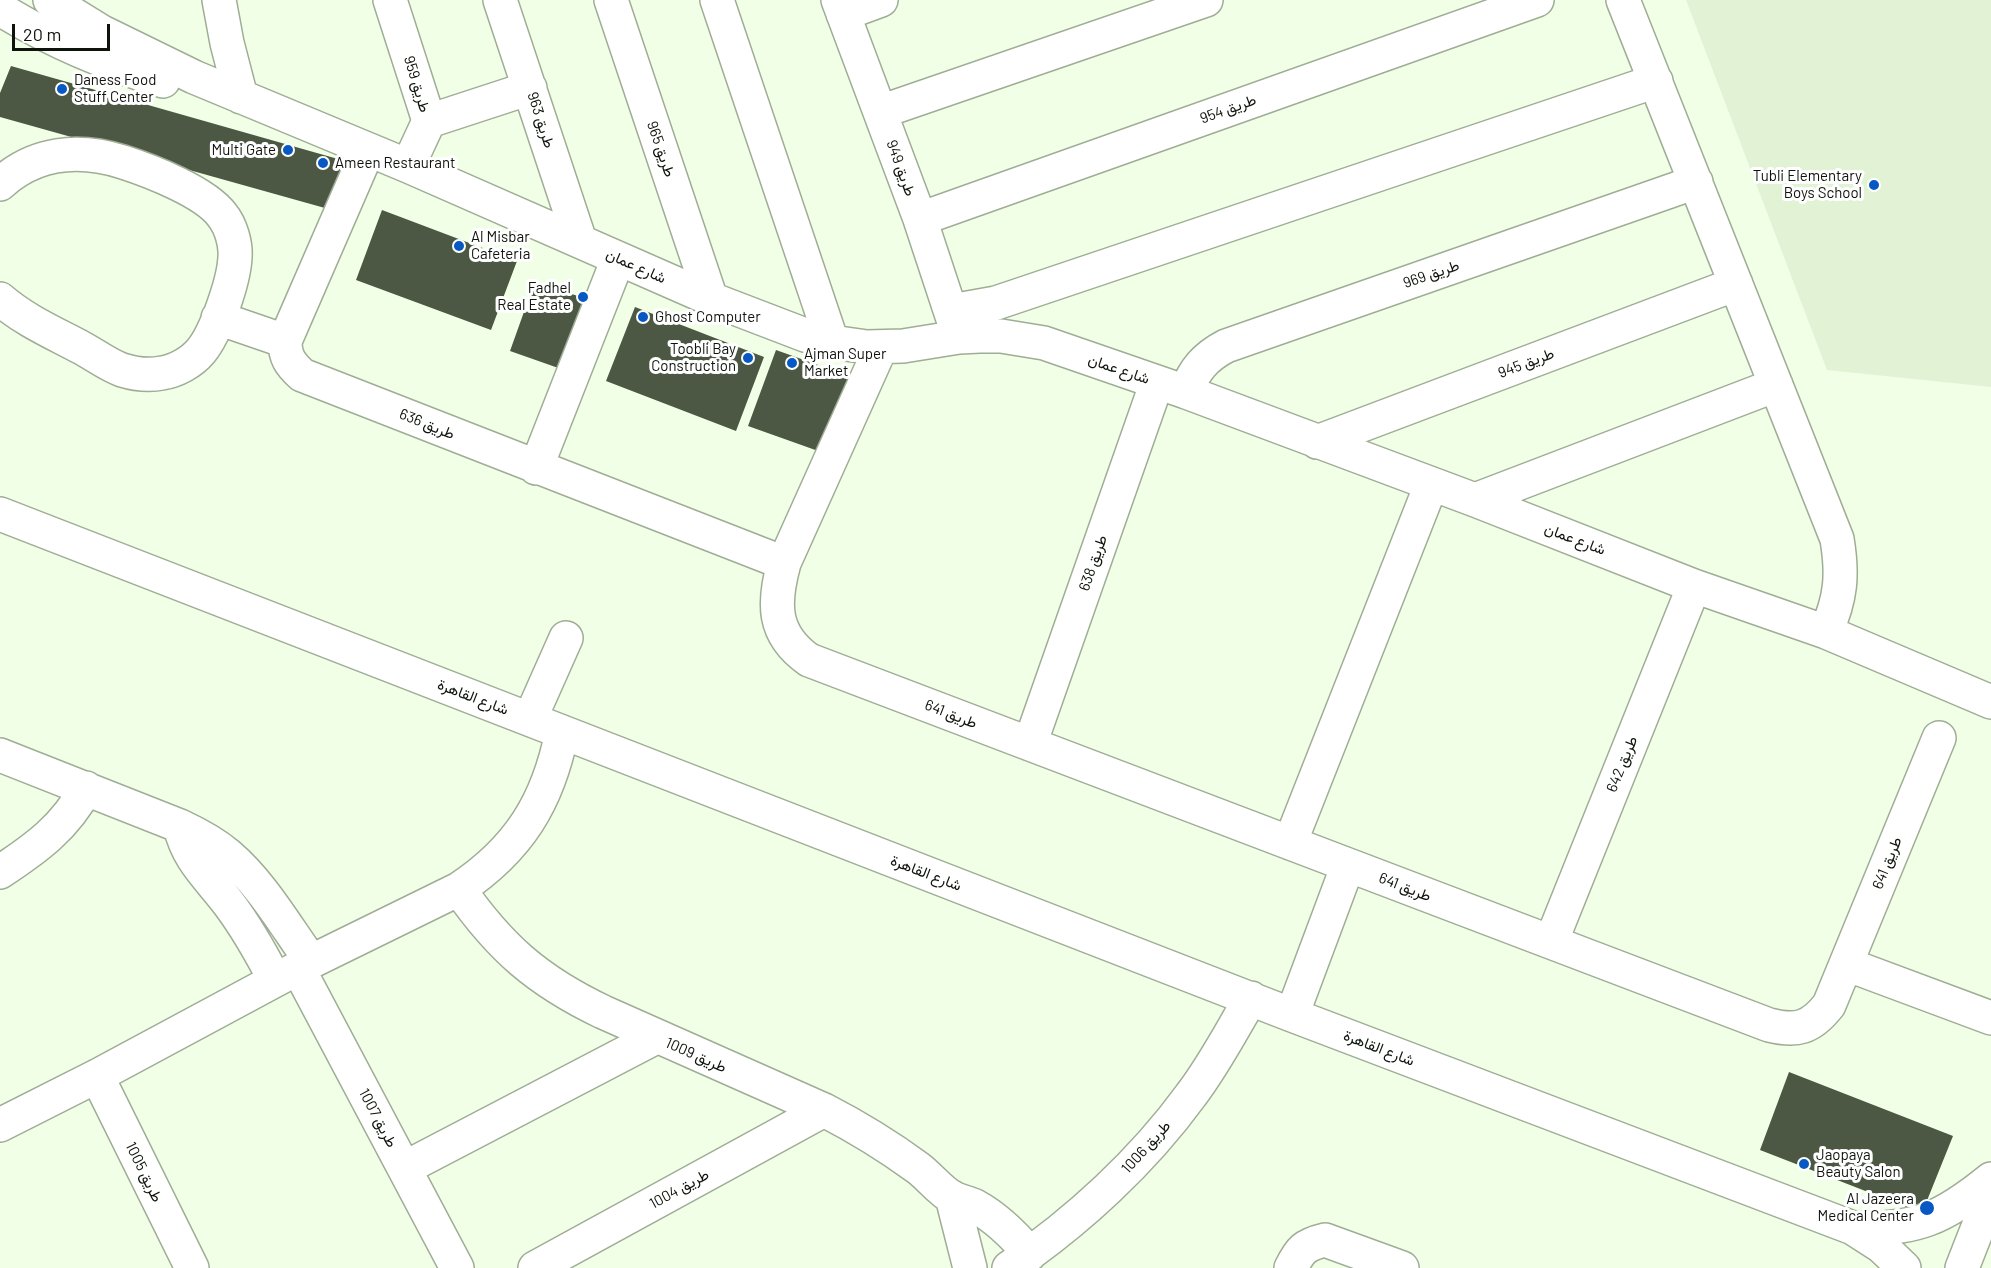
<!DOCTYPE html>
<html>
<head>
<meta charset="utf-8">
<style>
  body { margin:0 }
  #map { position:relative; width:1991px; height:1268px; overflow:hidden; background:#f0ffe6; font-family:Barlow,sans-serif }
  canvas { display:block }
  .scale { position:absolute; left:12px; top:24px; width:98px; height:27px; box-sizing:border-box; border:3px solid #0e130b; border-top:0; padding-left:8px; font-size:18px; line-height:21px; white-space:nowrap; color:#0e130b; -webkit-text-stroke:4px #fff; paint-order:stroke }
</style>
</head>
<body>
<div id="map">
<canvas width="1991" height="1268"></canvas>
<div class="scale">20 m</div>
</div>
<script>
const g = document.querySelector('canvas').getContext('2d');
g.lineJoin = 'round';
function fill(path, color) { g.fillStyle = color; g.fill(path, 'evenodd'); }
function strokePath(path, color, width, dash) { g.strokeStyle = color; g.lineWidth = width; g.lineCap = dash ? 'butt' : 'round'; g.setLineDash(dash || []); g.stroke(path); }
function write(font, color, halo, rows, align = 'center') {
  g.font = font + ' Barlow,Vazirmatn,sans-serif'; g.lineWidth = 6; g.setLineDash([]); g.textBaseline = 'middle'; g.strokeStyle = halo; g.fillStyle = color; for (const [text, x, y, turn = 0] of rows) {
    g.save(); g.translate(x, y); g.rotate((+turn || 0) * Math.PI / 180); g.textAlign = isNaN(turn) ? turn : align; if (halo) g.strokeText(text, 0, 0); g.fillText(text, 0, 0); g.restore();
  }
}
const built = new Path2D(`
  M1686,0H1991V387L1827,370Z`);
const building = new Path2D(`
  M11,66L345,161L332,210L0,117V93Z
  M382,210L517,261L491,330L356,280Z
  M535,281L589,300L564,370L510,351Z
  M635,307L764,357L736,431L606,381Z
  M776,350L849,376L821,452L748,426Z
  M1789,1072L1953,1136L1922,1213L1760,1150Z`);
const minor = new Path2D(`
  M50,0L102,32L194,77L408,166L711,299L805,335L832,342L867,347L903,346L959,337L980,336H1001L1044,343L1186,392L1475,500L1694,586L1826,632L1991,702
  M219,0L227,43L241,97
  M390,0L429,121L408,166
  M500,0L580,241
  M611,0L711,299
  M717,0L832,342
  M838,0L920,219L957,331
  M1623,0L1837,539C1843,575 1841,598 1826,632
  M0,9C51,41 106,64 163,81
  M843,14L881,0
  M880,112L1206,0
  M429,121L530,88
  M368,150L285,341C285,357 290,364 302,375L784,563
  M0,184C35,152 78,148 123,162C151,171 205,192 222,215C231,226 236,244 235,257C234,281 216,333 201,351C192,362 176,371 162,373C148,376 135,374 122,370C108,365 95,355 82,348C54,333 24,320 0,299
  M920,219L1537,0
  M951,311L996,303L1656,81
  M218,318L285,341
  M881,347L784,563C773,603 772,634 809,660L1769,1025C1797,1032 1811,1028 1829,1005L1939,738
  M1186,392C1194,370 1205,357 1226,346L1696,182
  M1317,442L1736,284
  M536,468L618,259
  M1475,500L1776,385
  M0,514L1292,1015L1853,1228L1881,1246L1904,1268
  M530,719L566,638
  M1030,744L1157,382
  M0,755L180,826C197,834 214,843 228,855C262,884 285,925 311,961
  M180,826C188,861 209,877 229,904C247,928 261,953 275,980
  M1290,843L1431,485
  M0,872C35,849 66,827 86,788
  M459,889C500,948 538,981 603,1012L824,1110C857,1127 888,1146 918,1168C930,1177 940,1191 953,1198C960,1201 968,1203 975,1206C997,1218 1014,1235 1030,1254
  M1551,942L1694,586
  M1846,964L1991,1018
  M298,968L457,1268
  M1292,1015L1348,865
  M97,1076L192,1268
  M0,1125L97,1076L298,968L459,889C519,849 548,802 562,732
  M405,1168L656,1037
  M952,1197L970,1268
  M1853,1228C1916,1231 1943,1218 1991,1179
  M535,1268L824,1110
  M1009,1268C1077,1222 1143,1161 1191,1095C1214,1065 1232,1030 1251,998
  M1291,1268C1300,1250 1304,1245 1325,1240L1402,1268
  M1962,1268L1991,1194`);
const markers = [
  [62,89,6,"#0758c2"],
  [288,150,6,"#0758c2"],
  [323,163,6,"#0758c2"],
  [1874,185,6,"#0758c2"],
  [459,246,6,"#0758c2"],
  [583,297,6,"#0758c2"],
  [643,317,6,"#0758c2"],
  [748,358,6,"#0758c2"],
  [792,363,6,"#0758c2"],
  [1804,1164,6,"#0758c2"],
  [1927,1208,8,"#0758c2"]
];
const poiNames = [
  ["Daness Food",74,80],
  ["Stuff Center",74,97],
  ["Multi Gate",276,150,"right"],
  ["Ameen Restaurant",335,163],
  ["Tubli Elementary",1862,176,"right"],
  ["Boys School",1862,193,"right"],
  ["Al Misbar",471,237],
  ["Cafeteria",471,254],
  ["Fadhel",571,288,"right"],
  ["Real Estate",571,305,"right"],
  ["Ghost Computer",655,317],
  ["Toobli Bay",736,349,"right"],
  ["Construction",736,366,"right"],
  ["Ajman Super",804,354],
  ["Market",804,371],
  ["Jaopaya",1816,1155],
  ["Beauty Salon",1816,1172],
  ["Al Jazeera",1914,1199,"right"],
  ["Medical Center",1914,1216,"right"]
];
const streetNames = [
  ["طريق 959",417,84,73],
  ["طريق 954",1228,109,-20],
  ["طريق 963",541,120,72],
  ["طريق 965",661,149,71],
  ["طريق 949",901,168,70],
  ["شارع عمان",636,266,24],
  ["طريق 969",1431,274,-19],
  ["طريق 945",1526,363,-21],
  ["شارع عمان",1119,369,19],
  ["طريق 636",427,424,22],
  ["شارع عمان",1575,539,21],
  ["طريق 638",1093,563,-71],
  ["شارع القاهرة",473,697,21],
  ["طريق 641",951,714,21],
  ["طريق 642",1622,764,-68],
  ["طريق 641",1887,863,-68],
  ["شارع القاهرة",926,873,21],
  ["طريق 641",1405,887,21],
  ["شارع القاهرة",1379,1048,21],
  ["طريق 1009",696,1055,24],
  ["طريق 1007",378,1118,62],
  ["طريق 1006",1146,1147,-48],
  ["طريق 1005",144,1172,64],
  ["طريق 1004",679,1189,-29]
];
fill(built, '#e1f3d4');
fill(building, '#4c5844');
strokePath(minor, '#a0ad96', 36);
strokePath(minor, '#fff', 33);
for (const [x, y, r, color] of markers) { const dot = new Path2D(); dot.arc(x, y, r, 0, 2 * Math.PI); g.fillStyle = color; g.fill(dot); strokePath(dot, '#fff', 2); }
write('15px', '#0e130b', '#fff', poiNames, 'left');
write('15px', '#0e130b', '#fff', streetNames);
</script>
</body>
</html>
